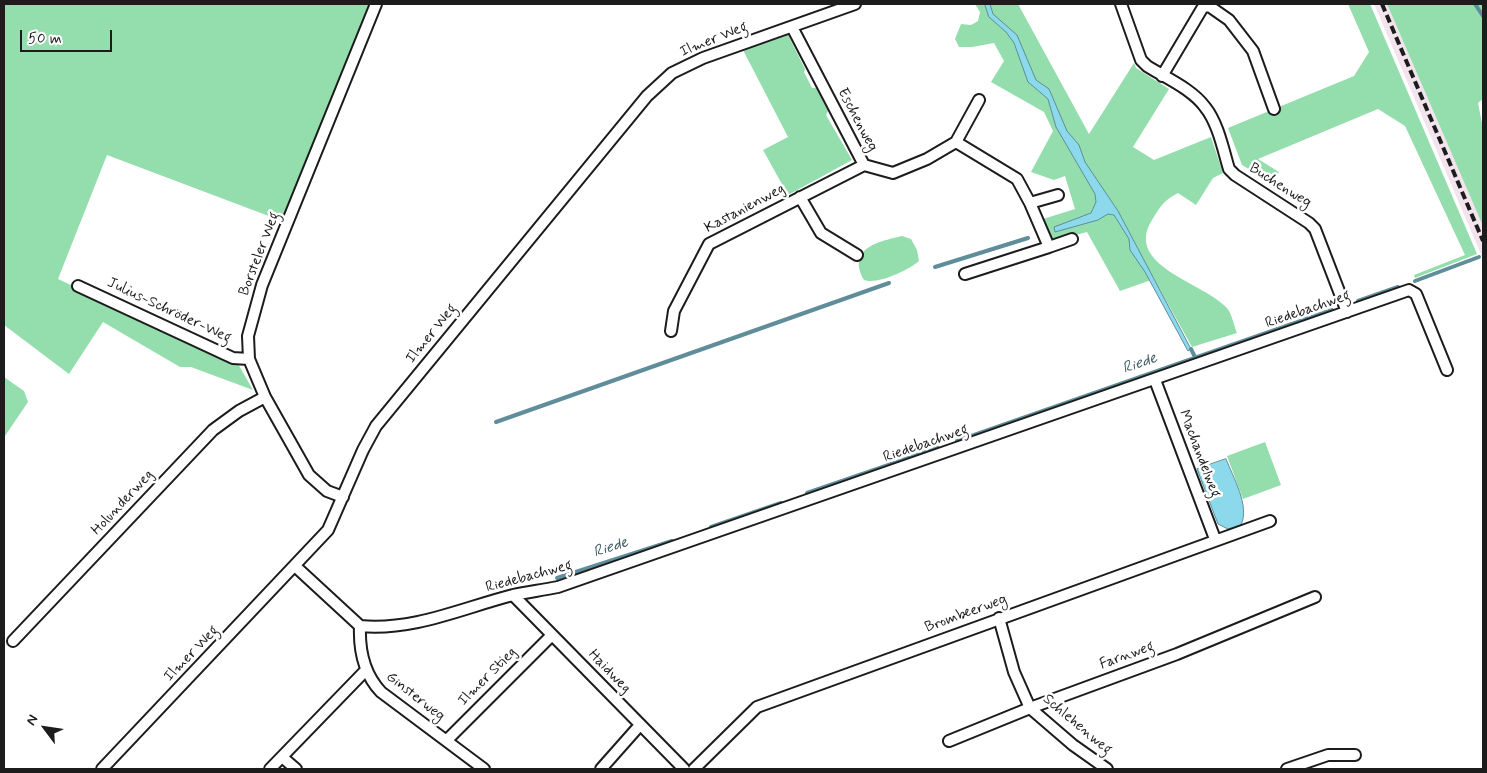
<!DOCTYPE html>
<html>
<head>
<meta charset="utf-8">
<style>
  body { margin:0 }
  #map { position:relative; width:1487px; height:773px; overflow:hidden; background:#fff; font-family:Mynerve,sans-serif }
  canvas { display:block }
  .frame { position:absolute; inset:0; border:5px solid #1c1c1c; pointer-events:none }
  .north { position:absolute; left:20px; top:703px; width:50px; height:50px; -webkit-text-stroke:4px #fff; paint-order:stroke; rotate:301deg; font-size:14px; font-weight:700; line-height:20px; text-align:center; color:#1c1c1c }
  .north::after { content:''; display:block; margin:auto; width:18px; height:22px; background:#1c1c1c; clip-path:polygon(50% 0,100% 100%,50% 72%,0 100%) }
  .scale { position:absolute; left:20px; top:30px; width:92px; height:22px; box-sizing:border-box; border:2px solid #1c1c1c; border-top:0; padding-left:6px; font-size:15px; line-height:18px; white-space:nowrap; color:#1c1c1c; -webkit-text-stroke:4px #fff; paint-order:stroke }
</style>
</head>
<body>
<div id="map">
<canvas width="1487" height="773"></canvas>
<div class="frame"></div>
<div class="north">N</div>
<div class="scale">50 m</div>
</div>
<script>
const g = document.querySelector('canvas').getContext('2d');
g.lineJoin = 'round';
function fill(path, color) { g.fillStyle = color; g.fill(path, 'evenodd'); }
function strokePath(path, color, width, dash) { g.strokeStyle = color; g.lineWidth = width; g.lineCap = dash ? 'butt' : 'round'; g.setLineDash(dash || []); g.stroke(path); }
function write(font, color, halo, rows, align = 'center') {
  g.font = font + ' Mynerve,sans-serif'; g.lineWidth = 5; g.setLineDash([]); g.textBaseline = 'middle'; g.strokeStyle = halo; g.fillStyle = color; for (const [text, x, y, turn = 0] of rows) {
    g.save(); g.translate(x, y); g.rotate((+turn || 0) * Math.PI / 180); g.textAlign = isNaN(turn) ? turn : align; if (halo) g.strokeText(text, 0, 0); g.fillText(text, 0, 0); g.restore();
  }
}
const built = new Path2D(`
  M1374,4H1387L1483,226V259Z`);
const green = new Path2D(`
  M4,4H370L282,221L107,155L58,279L237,362L253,390L191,367H180L103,322L69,374L4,325Z
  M975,4H1018L1089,134L1134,63L1136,68L1169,89L1133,147L1154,160L1211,137L1223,173L1213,178L1196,205L1178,193C1164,200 1160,207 1152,220C1123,266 1205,283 1227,308C1232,314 1234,326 1237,333L1192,347L1154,279L1120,291L1087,232L1050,242L1043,219L1075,209L1065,176L1054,180L1031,172L1053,131L1044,112L991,82L1004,61L994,43L972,47H959L955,39L961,24L971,25L978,21L980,12Z
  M1348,4H1370L1477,254L1415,278L1414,275L1465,255L1405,126L1378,109L1258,159L1279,172L1272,183L1242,165L1228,128L1354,76L1369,52Z
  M1387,4H1483V99L1478,103L1483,128V226Z
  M787,33L805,69L804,72L812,88H816L828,111L826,115L852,160L788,195L763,150L788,137L743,50Z
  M902,236L911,239L917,250L919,261C909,270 877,285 864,280C847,249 876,242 902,236Z
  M4,377L24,391L28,402L5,436Z
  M1265,442L1281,485L1243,499L1227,456Z`);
const water = new Path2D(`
  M985,4H990L993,14L1017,35L1036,80L1049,89L1067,131L1079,145L1085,162L1118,211L1191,349L1188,351L1145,272L1130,250L1129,239L1114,215L1108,214L1098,220L1055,232L1054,227L1091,213L1096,202L1095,194L1056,127L1048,99L1028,82L1014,43L1006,32L989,17Z
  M1226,459C1233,477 1250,506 1241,525L1228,529L1218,524L1197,469Z`);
const stream = new Path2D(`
  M1475,4L1483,16
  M935,267L1028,238
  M1415,281L1479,257
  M1358,301L1398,287
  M1191,349L1196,359
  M496,422L889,283
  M957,441L1332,310
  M807,493L938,448
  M711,527L781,503
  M557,578L672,541`);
const street = new Path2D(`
  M1121,4L1141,60L1147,66C1166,78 1192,89 1205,107C1218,123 1223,149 1229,169L1235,175L1309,223L1315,229L1347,312
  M792,27L864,165L893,173L927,159L956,142L979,100
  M1162,76L1203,7L1209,6L1229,20L1253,51L1274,109
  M956,142L1017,179L1030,203L1058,195
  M800,197L821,233L857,255
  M1049,247L1072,239
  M965,274L1049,247L1030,203
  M78,286L233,358L249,359
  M671,331L674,311L709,244L864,165
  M1155,380L1215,539
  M343,497L327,491L309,475L265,397L249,359L248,336L262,285L376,4
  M296,567L360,626
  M513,595L684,769
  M999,618L1014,672L1030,708L1073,745L1107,769
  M360,626C414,631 462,608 513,595C528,592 543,590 558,587L1409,290L1416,294L1447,370
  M360,626C359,650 364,674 381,692L484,769
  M13,641L213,430L239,411L265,397
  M447,740L552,635
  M949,741L1030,708L1177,654L1315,597
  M282,757L296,769
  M102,769L328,530L363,450L376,426L647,96L672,73L703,58L855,4
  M270,769L366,670
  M601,769L640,725
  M694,769L757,707L1270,521
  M1287,769L1328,755H1355`);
const rail = new Path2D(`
  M1382,4L1483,241`);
const streetNames = [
  ["Ilmer Weg",714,40,-22],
  ["Eschenweg",857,120,62],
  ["Buchenweg",1280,186,32],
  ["Kastanienweg",745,209,-28],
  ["Borsteler Weg",260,254,-69],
  ["Riedebachweg",1308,310,-19],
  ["Julius-Schröder-Weg",169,311,25],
  ["Ilmer Weg",432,334,-51],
  ["Riedebachweg",926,444,-19],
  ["Machandelweg",1199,454,69],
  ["Holunderweg",123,503,-47],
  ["Riedebachweg",529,577,-15],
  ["Brombeerweg",966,614,-20],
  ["Ilmer Weg",192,654,-46],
  ["Farnweg",1127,656,-20],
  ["Haidweg",609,672,46],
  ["Ilmer Stieg",488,677,-45],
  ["Ginsterweg",415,697,38],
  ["Schlehenweg",1077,725,40]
];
const waterNames = [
  ["Riede",1140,364,-19],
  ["Riede",611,548,-18]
];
fill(built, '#f2e3ec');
fill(green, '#94ddac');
fill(water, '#8cd9ec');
strokePath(water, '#5f8d99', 1);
strokePath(stream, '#5f8d99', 4);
strokePath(street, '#1c1c1c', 14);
strokePath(street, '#fff', 10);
strokePath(rail, '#1c1c1c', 4, [8, 4]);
write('15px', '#1c1c1c', '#fff', streetNames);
write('italic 16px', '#435e65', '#fff', waterNames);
</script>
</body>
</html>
